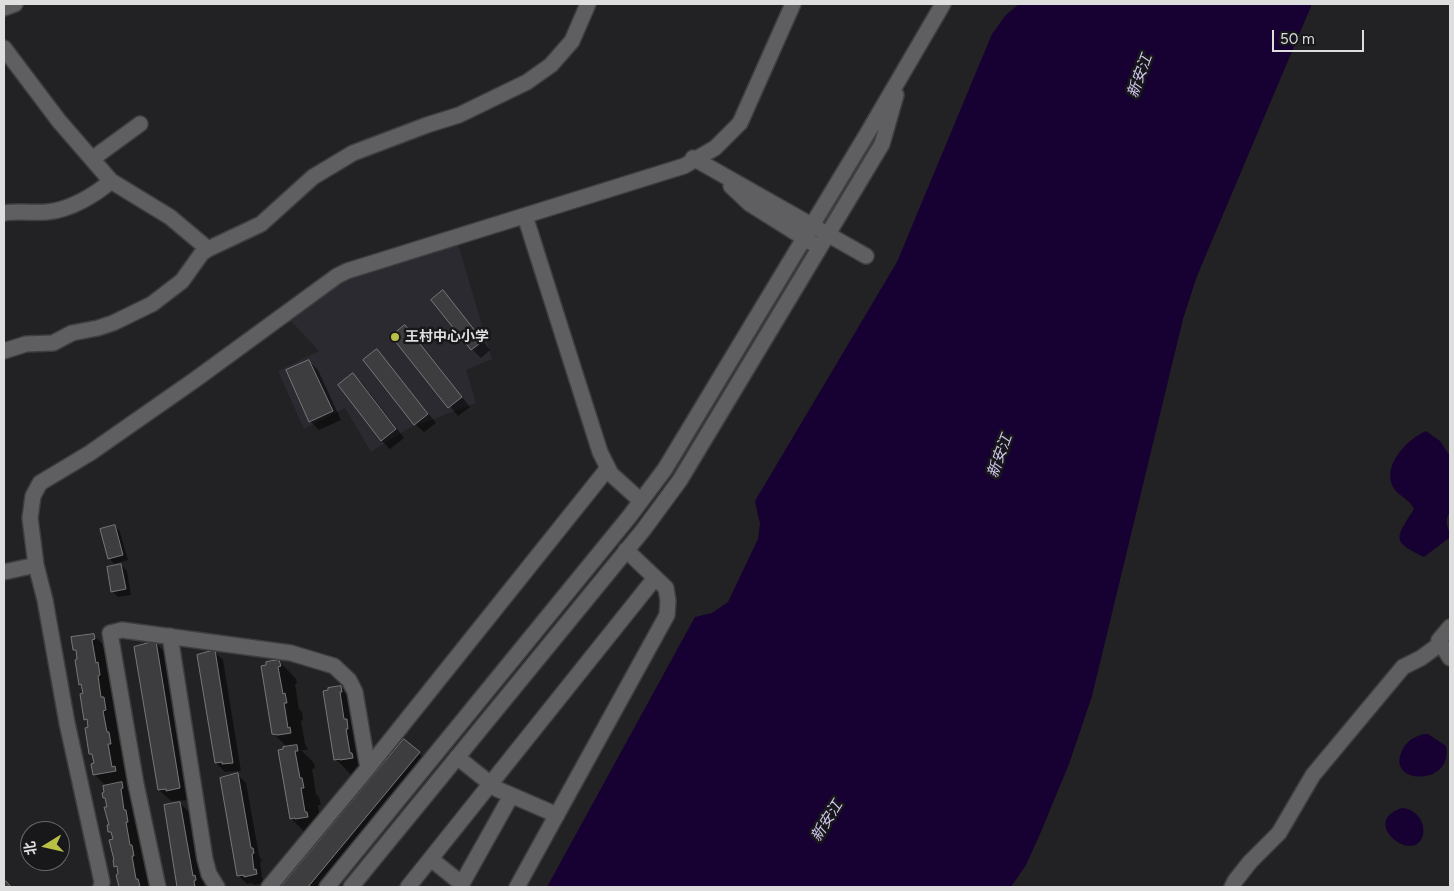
<!DOCTYPE html>
<html>
<head>
<meta charset="utf-8">
<style>
  body { margin:0 }
  #map { position:relative; width:1454px; height:891px; overflow:hidden; background:#222123; font-family:Figtree,"Noto Sans SC",sans-serif }
  canvas { display:block }
  .frame { position:absolute; inset:0; border:5px solid #dededf; pointer-events:none }
  .north { position:absolute; left:20px; top:821px; width:50px; height:50px; box-sizing:border-box; background:#18181a; border:1px solid #676769; border-radius:50%; rotate:261deg; font-size:14px; font-weight:700; line-height:20px; text-align:center; color:#dededf }
  .north::after { content:''; display:block; margin:auto; width:18px; height:22px; background:#bac045; clip-path:polygon(50% 0,100% 100%,50% 72%,0 100%) }
  .scale { position:absolute; left:1272px; top:30px; width:92px; height:22px; box-sizing:border-box; border:2px solid #dededf; border-top:0; padding-left:6px; font-size:15px; line-height:18px; white-space:nowrap; color:#dededf; -webkit-text-stroke:4px #18181a; paint-order:stroke }
</style>
</head>
<body>
<div id="map">
<canvas width="1454" height="891"></canvas>
<div class="frame"></div>
<div class="north">北</div>
<div class="scale">50 m</div>
</div>
<script>
const g = document.querySelector('canvas').getContext('2d');
g.lineJoin = 'round';
function fill(path, color) { g.fillStyle = color; g.fill(path, 'evenodd'); }
function strokePath(path, color, width, dash) { g.strokeStyle = color; g.lineWidth = width; g.lineCap = dash ? 'butt' : 'round'; g.setLineDash(dash || []); g.stroke(path); }
function write(font, color, halo, rows, align = 'center') {
  g.font = font + ' Figtree,"Noto Sans SC",sans-serif'; g.lineWidth = 5; g.setLineDash([]); g.textBaseline = 'middle'; g.strokeStyle = halo; g.fillStyle = color; for (const [text, x, y, turn = 0] of rows) {
    g.save(); g.translate(x, y); g.rotate((+turn || 0) * Math.PI / 180); g.textAlign = isNaN(turn) ? turn : align; if (halo) g.strokeText(text, 0, 0); g.fillText(text, 0, 0); g.restore();
  }
}
const built = new Path2D(`
  M458,244L492,359L466,370L476,403L407,429L371,452L345,408L304,429L278,371L319,351L291,321L348,275Z`);
const water = new Path2D(`
  M1019,4H1312L1197,276L1183,319L1092,696L1069,764L1040,834L1026,865L1011,887H547L695,617L712,613L728,602L758,539L760,524L755,501L897,262L992,34L1006,15Z
  M1426,431L1440,441L1450,456V511C1442,526 1451,526 1449,538L1424,557C1391,541 1395,539 1414,509C1410,500 1401,497 1395,490C1379,468 1407,439 1426,431Z
  M1424,734H1428L1446,746C1454,786 1388,785 1401,753C1405,742 1413,737 1424,734Z
  M1402,808C1415,808 1426,822 1423,835C1415,866 1358,822 1402,808Z`);
const shadow = new Path2D(`
  M451,301L490,350L481,358L472,349Z
  M393,336H413L470,407L458,416Z
  M377,351L436,423L424,432L415,424Z
  M309,361L318,370L341,420L319,430L310,421Z
  M353,375L362,383L404,438L390,449L381,440Z
  M115,526L120,532L128,560L114,564L109,558Z
  M121,565L127,571L131,595L118,597L113,592Z
  M93,635L111,652L133,789H127L139,801L151,887H120L117,875H120L119,871L115,866L114,840L113,835L109,832L107,801L104,798L106,786L94,774L95,764L94,757L91,754L89,728L88,722L85,719L84,694L83,687L80,684L78,653L74,650Z
  M155,643L167,654L191,800L171,801L159,790Z
  M214,652L223,660L241,771L225,772L216,763L198,656Z
  M279,661L296,679L297,684H295L299,709L302,712L303,720L301,721L305,744L308,750H301L314,763L315,768L312,769L316,794L319,797L321,805H318L322,828L325,834L308,836L291,818L287,747L274,734L270,709Z
  M341,687L359,704L367,769L353,777L336,759L330,733Z
  M404,740L431,764L329,887H282Z
  M238,775L246,783L259,855L262,862H260L262,877L265,883L254,885L252,883L247,884L238,875Z
  M180,803L192,815L204,885L205,887H178L165,806Z`);
const building = new Path2D(`
  M443,290L483,341L471,350L431,300Z
  M405,325L462,397L448,408L391,336Z
  M377,349L428,414L414,425L363,360Z
  M309,360L333,411L309,422L286,370Z
  M353,373L396,429L381,441L338,385Z
  M115,525L123,555L108,559L100,529Z
  M121,564L126,589L111,592L107,567Z
  M94,634L95,639L92,640L96,663L98,662L100,675L98,676L101,697H104L106,710L103,711L107,732H109L111,744H108L112,767L115,766L116,771L93,775L91,764L94,763L92,754H89L85,728L88,727L87,719L84,720L80,694L83,693L81,684L79,685L75,660L77,659L76,650H73L71,637Z
  M156,641L180,788L166,791V789L158,790L134,647Z
  M215,650L233,763L222,764V762L215,763L197,655Z
  M279,660L281,666L278,667L283,694L285,693L287,703H284L288,728L290,727L291,733L278,735L272,734L261,666L266,665V662Z
  M341,686L342,692H340L344,719H347L348,729H346L350,753H352L353,758L340,760V759L334,760L323,691L328,690V688Z
  M404,739L420,752L308,887H281Z
  M297,745L298,751H295L300,778H302L304,788H301L305,812H307L308,817L295,819V818L290,819L278,750L283,749V747Z
  M238,773L251,848H253L254,853L252,854L254,870L256,869L257,874L244,877V875L237,876L220,778Z
  M122,782L123,788L121,789L124,810H126L128,822H126L130,845H132L134,856H132L136,879H138L140,887H119L116,875L118,874L117,866L114,867L113,860H114L109,840L113,839L111,832H108L107,825H109L104,807H107L105,798H103L102,793L104,792L103,786Z
  M180,802L193,876L195,875L196,880L194,881L195,887H177L164,805Z
  M6,881L11,887H4V883Z`);
const minor = new Path2D(`
  M4,8L15,4
  M4,48L59,121L111,181L170,217L208,249
  M693,158L866,256
  M92,159L140,124
  M731,186L750,204L812,243
  M4,213C18,211 33,213 47,212C70,210 95,195 111,181
  M525,216L600,452L611,474L641,501
  M4,351L26,344L53,343L72,333L98,328L113,323L152,304L182,281L202,253L208,249L261,224L313,177L353,153L427,125L459,115L527,82L551,65L572,41L588,4
  M4,572L36,565
  M1450,627L1439,640L1450,658
  M170,636L205,859L209,874L217,887
  M457,757L497,789L557,815
  M431,859L462,884
  M101,887L102,882L67,723L45,600L36,565L30,518L33,496L40,483L90,453L196,379L337,276L347,271L684,166L715,148L740,123L793,4
  M158,887L136,784L110,633L122,630L291,653L334,666L349,680L355,692L368,768
  M269,887L368,768L608,468
  M327,887L629,517L665,469L867,134L943,4
  M351,887L644,529L680,480L882,144L896,95
  M408,887L655,578
  M460,887L511,796
  M517,887L667,615L668,601L666,588L626,550
  M1232,887L1235,881L1250,862L1279,833L1313,775L1403,667L1421,658L1440,644`);
const markers = [
  [395,337,5,"#bac045"]
];
const poiNames = [
  ["王村中心小学",405,337]
];
const waterNames = [
  ["新安江",1140,76,-70],
  ["新安江",1000,456,-70],
  ["新安江",827,821,-58]
];
fill(built, '#2c2a31');
fill(water, '#170132');
fill(shadow, '#0007');
fill(building, '#3d3c3f');
strokePath(building, '#777779', 1);
strokePath(minor, '#3e3e3f', 18);
strokePath(minor, '#5f5e61', 15);
for (const [x, y, r, color] of markers) { const dot = new Path2D(); dot.arc(x, y, r, 0, 2 * Math.PI); g.fillStyle = color; g.fill(dot); strokePath(dot, '#18181a', 2); }
write('bold 14px', '#dededf', '#18181a', poiNames, 'left');
write('italic 15px', '#d3c8f1', '#18181a', waterNames);
</script>
</body>
</html>
